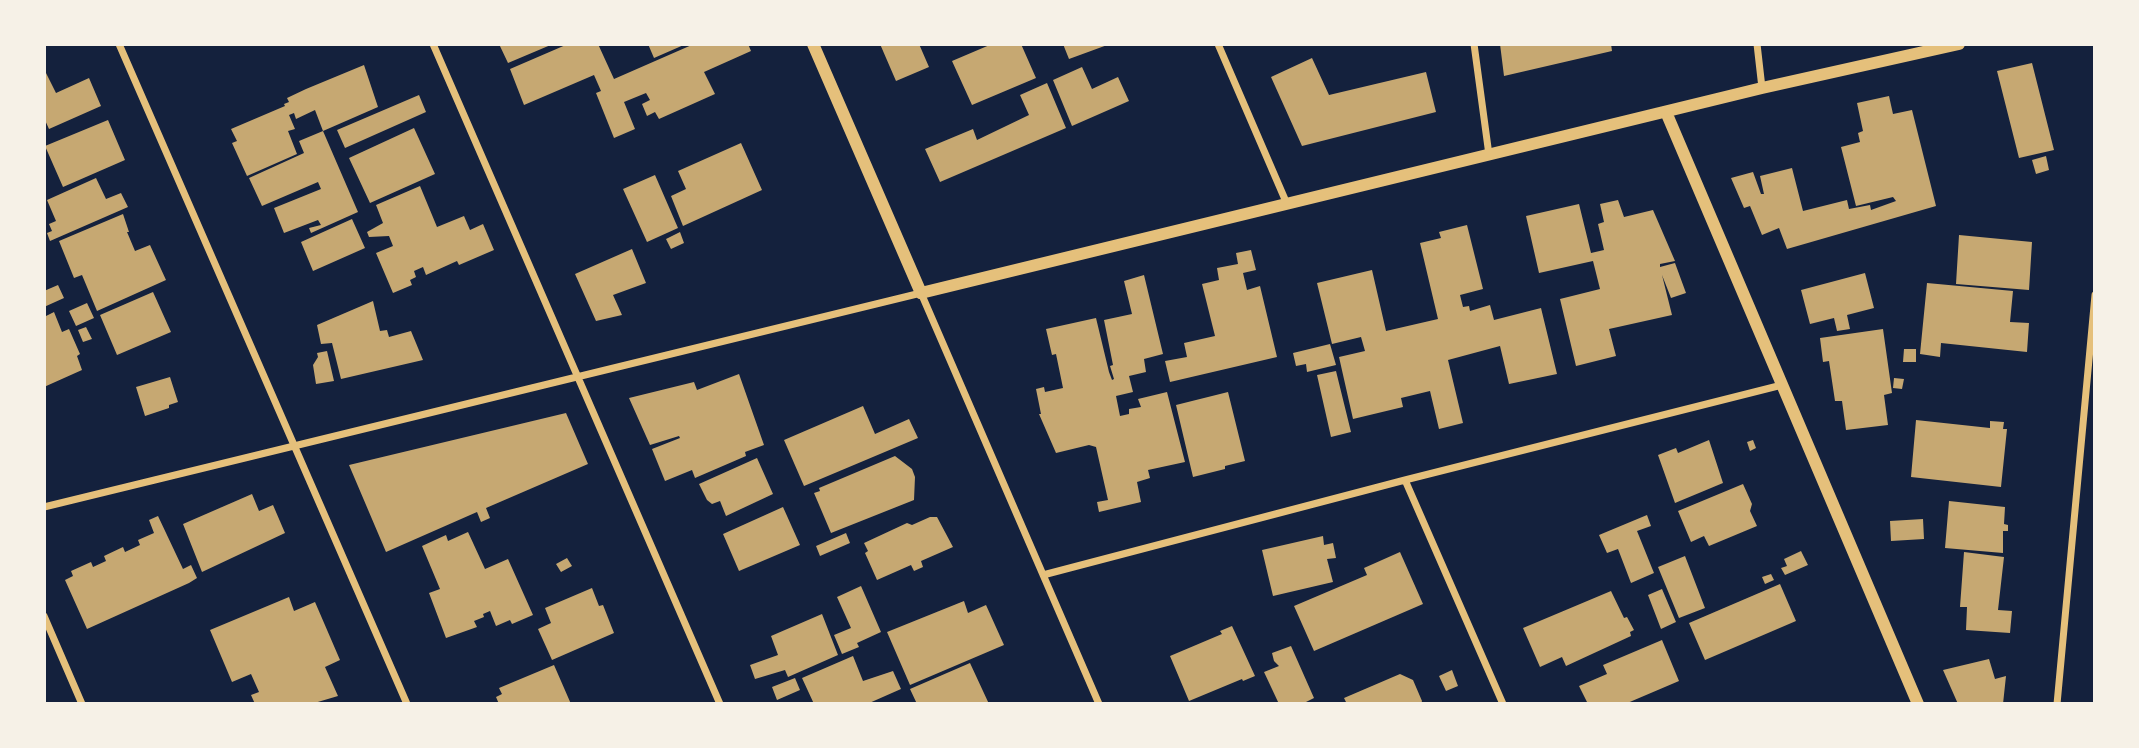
<!DOCTYPE html>
<html>
<head>
<meta charset="utf-8">
<style>
  body { margin:0 }
  #map { position:relative; width:2139px; height:748px; overflow:hidden; background:#14213d; font-family:"Asap Condensed",sans-serif }
  canvas { display:block }
  .frame { position:absolute; inset:0; border:46px solid #f6f1e7; pointer-events:none }
</style>
</head>
<body>
<div id="map">
<canvas width="2139" height="748"></canvas>
<div class="frame"></div>
</div>
<script>
const g = document.querySelector('canvas').getContext('2d');
g.lineJoin = 'round';
function fill(path, color) { g.fillStyle = color; g.fill(path, 'evenodd'); }
function strokePath(path, color, width, dash) { g.strokeStyle = color; g.lineWidth = width; g.lineCap = dash ? 'butt' : 'round'; g.setLineDash(dash || []); g.stroke(path); }
const building = new Path2D(`
  M499,44H553L508,63Z
  M568,44H598L614,79L694,44H748L751,51L704,72L715,94L659,119L655,112L647,116L642,104L650,100L646,93L624,102L635,129L614,138L596,93L601,91L594,75L524,105L510,69Z
  M648,44H686L654,58Z
  M880,44H919L929,67L896,81Z
  M992,44H1021L1036,78L972,105L952,61Z
  M1063,44H1110L1069,59Z
  M1500,44H1611L1612,51L1504,76Z
  M1312,58L1329,95L1426,72L1436,112L1302,146L1271,77Z
  M2032,63L2054,150L2019,158L1997,71Z
  M364,65L378,107L323,131L315,110L296,119L294,113L289,115L295,129L288,131L297,154L247,176L232,143L237,141L231,129L285,106L284,104L289,102L287,98L306,89Z
  M1082,67L1092,89L1118,77L1129,101L1072,126L1053,80Z
  M46,73L56,93L89,78L101,106L49,129L44,118V74Z
  M1047,83L1066,128L940,182L925,149L973,129L977,140L1029,115L1020,95Z
  M419,95L426,112L345,148L337,130Z
  M1889,96L1893,114L1912,110L1936,206L1787,249L1779,228L1762,235L1750,206L1744,208L1731,178L1753,172L1761,194H1764L1760,176L1792,168L1803,211L1847,200L1849,209L1870,205L1871,210L1896,201L1893,197L1856,206L1841,147L1860,142L1858,133L1863,131L1857,103Z
  M108,120L125,160L63,187L45,146Z
  M414,128L435,174L370,203L349,158Z
  M323,131L358,212L311,233L309,228L321,225L318,220L284,233L274,208L321,189L318,182L262,206L249,178L304,153L299,141Z
  M741,143L762,190L683,226L671,196L686,189L678,171Z
  M2046,156L2049,170L2036,174L2032,160Z
  M655,175L678,228L647,242L623,189Z
  M96,178L106,199L121,193L128,207L50,241L47,233L52,231L49,224L56,221L47,200Z
  M420,186L437,227L464,216L470,230L483,224L494,250L459,265L457,261L426,275L423,267L414,271L416,277L410,280L412,285L393,293L376,253L393,246L389,236L369,237L367,232L383,223L376,205Z
  M1618,200L1624,217L1653,210L1675,261L1660,264V267L1675,263L1686,293L1671,298L1662,275L1672,315L1609,329L1616,356L1576,366L1560,299L1600,289L1593,261L1539,273L1526,216L1579,204L1591,253L1604,250L1598,224L1604,222L1600,204Z
  M123,214L129,232H127L135,251L150,245L166,280L97,311L82,275L74,278L59,241Z
  M352,219L365,248L313,271L301,242Z
  M1467,225L1483,289L1460,295L1463,307L1469,306L1470,311L1490,305L1494,320L1541,308L1557,374L1509,384L1500,346L1448,360L1463,423L1439,429L1430,391L1401,398L1403,407L1353,419L1339,357L1365,351L1361,337L1332,344L1317,283L1372,270L1386,331L1438,319L1420,243L1441,238L1439,232Z
  M680,232L684,243L671,249L666,239Z
  M1959,235L2032,242L2029,290L1956,284Z
  M632,249L646,283L613,295L622,315L596,321L575,274Z
  M1251,250L1256,270L1243,273L1247,290L1260,286L1277,357L1170,382L1165,361L1187,357L1184,343L1215,336L1202,284L1219,280L1217,268L1238,264L1236,253Z
  M1865,273L1874,308L1847,315L1850,329L1837,331L1834,318L1810,324L1801,290Z
  M1144,275L1163,354L1144,359L1146,372L1129,376L1133,392L1116,396L1120,416L1129,414V409L1141,407L1138,399L1167,392L1185,462L1148,470L1150,478L1137,482L1141,502L1099,512L1097,502L1108,500L1096,447L1089,445L1056,453L1039,414H1041L1036,389L1044,387L1045,392L1063,388L1056,354L1052,355L1046,329L1096,318L1109,372L1112,380L1114,379L1110,366L1113,365L1104,320L1132,314L1124,281Z
  M1927,283L2013,291L2010,322L2029,323L2027,352L1941,343L1940,357L1920,354Z
  M58,285L64,298L44,307V291Z
  M153,292L171,332L117,355L100,315Z
  M373,301L380,331L387,330L389,337L411,331L423,360L341,379L332,343L321,344L317,325Z
  M87,303L94,318L76,326L69,311Z
  M54,312L62,332L69,329L80,354L77,356L82,370L44,387V317Z
  M86,327L92,339L83,342L78,330Z
  M1883,329L1892,393L1884,395L1888,425L1846,430L1842,401H1835L1829,361L1823,362L1820,338Z
  M1330,344L1336,365L1307,372L1306,364L1296,366L1293,353Z
  M1904,349H1916V362H1903Z
  M327,351L334,381L316,384L313,365L318,357L317,353Z
  M1336,371L1351,432L1331,437L1317,375Z
  M739,374L764,445L745,452L746,456L695,478L692,470L665,481L652,449L680,438L679,436L650,445L629,398L694,382L697,390Z
  M170,377L178,402L169,405V408L145,416L136,387Z
  M1894,378L1904,379L1902,389L1893,388Z
  M1228,392L1245,461L1225,466V469L1193,477L1176,405Z
  M863,406L875,434L909,419L918,438L804,486L784,440Z
  M566,413L588,464L486,508L490,518L481,522L477,512L386,552L349,465Z
  M1916,420L1990,428V421L2004,422L2003,429H2007L2001,487L1911,477Z
  M1709,440L1723,483L1675,503L1658,455L1676,448L1678,453Z
  M1753,440L1756,448L1750,451L1747,442Z
  M895,456L912,469L915,477L914,500L831,533L814,493L820,491L819,488Z
  M757,458L773,494L726,516L720,501L712,504L707,500L699,484Z
  M1743,484L1752,504L1750,511L1757,526L1709,546L1704,536L1691,542L1678,511Z
  M252,494L259,511L273,505L285,533L202,572L183,524Z
  M1949,501L2005,507L2004,524L2008,525V531H2003V553L1945,548Z
  M783,507L800,545L739,571L723,534Z
  M1647,515L1651,526L1637,531L1654,573L1631,583L1618,549L1607,553L1599,535Z
  M158,516L183,569L191,565L197,578L189,583L87,629L65,580L73,576L71,571L91,562L93,567L106,561L104,556L123,547L125,552L140,545L138,540L154,533L149,520Z
  M930,517H937L953,547L921,561L923,567L914,571L911,565L877,580L865,553L868,551L864,543L907,523L912,525Z
  M1923,519L1924,539L1891,541L1890,521Z
  M468,532L485,569L508,559L533,615L512,624L510,620L496,626L490,611L483,614L484,617L474,621L477,627L446,638L429,593L440,589L422,546L446,535L448,541Z
  M846,533L850,543L820,556L816,546Z
  M1323,536L1324,545L1333,543L1336,558L1327,559L1333,582L1273,596L1262,550Z
  M1801,551L1808,565L1785,575L1781,568L1787,566L1784,559Z
  M1400,552L1423,604L1314,651L1294,606L1367,575L1364,568Z
  M1964,552L2004,557L1998,610L2012,611L2010,633L1966,630L1967,607H1960Z
  M1685,556L1705,608L1679,618L1658,567Z
  M567,558L572,566L561,572L556,564Z
  M1771,574L1774,580L1765,584L1762,577Z
  M1780,584L1796,621L1705,660L1689,623Z
  M861,586L881,632L857,643L859,647L842,654L834,635L851,628L837,597Z
  M592,588L599,606L603,605L614,633L552,660L538,629L551,623L545,608Z
  M1662,589L1676,622L1661,629L1648,595Z
  M1611,591L1624,618L1627,617L1634,630L1630,632L1631,636L1566,666L1562,657L1540,667L1523,628Z
  M289,597L294,611L315,602L340,660L325,667L338,696L311,704H255L251,695L259,692L251,674L232,682L210,630Z
  M964,601L968,613L986,605L1004,645L910,685L887,632Z
  M822,614L838,655L788,677L785,670L755,679L750,665L778,655L771,636Z
  M1232,626L1255,676L1243,681L1242,679L1189,701L1170,656L1222,634L1220,631Z
  M1662,640L1679,681L1625,704H1588L1579,686L1607,674L1603,665Z
  M1291,646L1314,698L1306,702L1307,704H1279L1264,672L1279,666L1274,661L1272,653Z
  M853,656L863,681L893,671L901,689L867,704H814L802,678Z
  M1989,659L1995,679L2006,676L2003,704H1958L1943,670Z
  M970,663L989,704H917L910,689Z
  M554,665L571,704H499L496,697L502,694L499,688Z
  M1452,670L1458,686L1446,691L1439,676Z
  M1400,674L1413,680L1422,701L1421,704H1347L1344,698Z
  M795,678L800,690L777,700L772,687Z`);
const minor = new Path2D(`
  M119,44L407,704
  M433,44L720,704
  M1218,44L1287,204
  M1474,44L1489,155
  M1757,44L1762,88
  M1405,480L1503,704
  M44,507L921,293L1099,704
  M1043,575L1405,480L1782,385
  M44,616L82,704
  M2057,704L2095,295`);
const tertiary = new Path2D(`
  M813,44L921,293L1762,88L1959,44
  M1666,112L1918,704`);
fill(building, '#c6a872');
strokePath(minor, '#e5c07b', 7);
strokePath(tertiary, '#e5c07b', 12);
</script>
</body>
</html>
